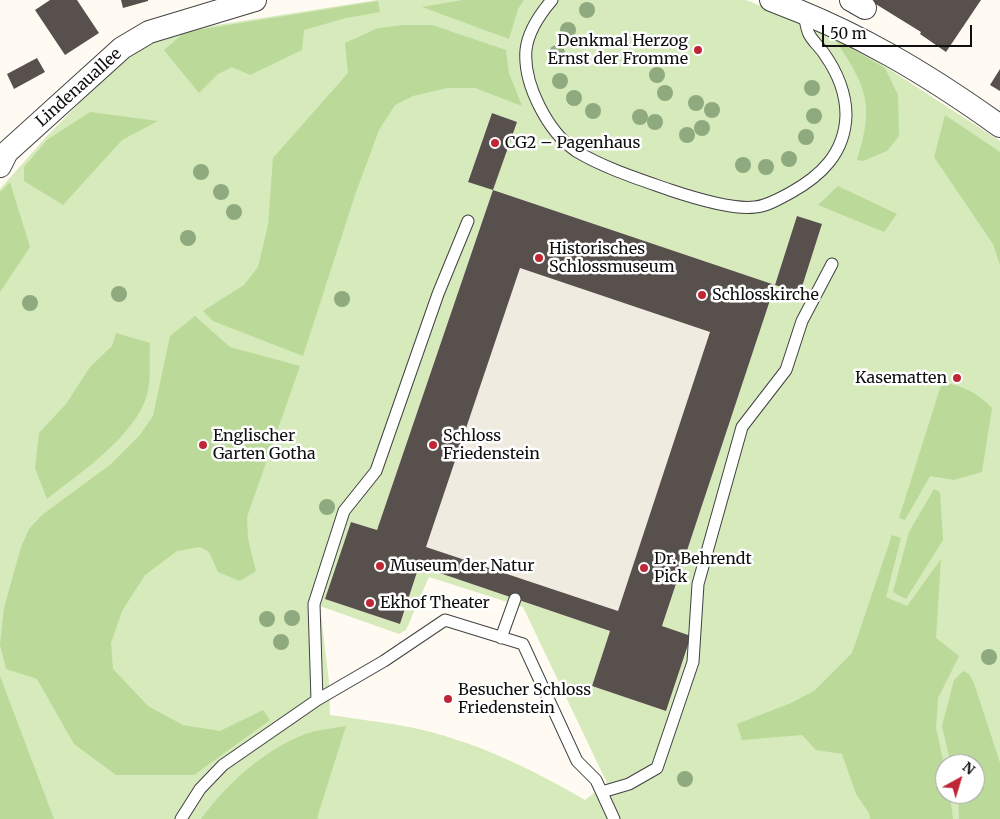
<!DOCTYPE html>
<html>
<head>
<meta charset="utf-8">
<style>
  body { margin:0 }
  #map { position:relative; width:1000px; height:819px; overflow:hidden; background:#fffbf2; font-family:Merriweather,serif }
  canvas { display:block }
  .north { position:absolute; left:935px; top:754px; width:50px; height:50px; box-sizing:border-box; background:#fff; border:1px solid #9f9f9f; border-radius:50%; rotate:39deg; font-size:14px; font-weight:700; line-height:20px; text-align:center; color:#0f0f0f }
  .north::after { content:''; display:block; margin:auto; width:18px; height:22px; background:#bf2737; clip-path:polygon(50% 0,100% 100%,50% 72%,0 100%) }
  .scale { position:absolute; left:822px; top:25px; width:150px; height:22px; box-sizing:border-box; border:2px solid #0f0f0f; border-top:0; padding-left:6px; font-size:15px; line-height:18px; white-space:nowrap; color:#0f0f0f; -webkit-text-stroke:4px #fff; paint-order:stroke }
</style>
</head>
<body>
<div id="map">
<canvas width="1000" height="819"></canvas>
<div class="north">N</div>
<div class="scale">50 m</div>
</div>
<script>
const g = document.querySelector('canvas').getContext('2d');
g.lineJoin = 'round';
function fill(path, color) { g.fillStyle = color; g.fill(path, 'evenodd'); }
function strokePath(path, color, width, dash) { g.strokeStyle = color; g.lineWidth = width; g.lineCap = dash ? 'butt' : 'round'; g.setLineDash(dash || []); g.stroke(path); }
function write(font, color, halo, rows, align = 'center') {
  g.font = font + ' Merriweather,serif'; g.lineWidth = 5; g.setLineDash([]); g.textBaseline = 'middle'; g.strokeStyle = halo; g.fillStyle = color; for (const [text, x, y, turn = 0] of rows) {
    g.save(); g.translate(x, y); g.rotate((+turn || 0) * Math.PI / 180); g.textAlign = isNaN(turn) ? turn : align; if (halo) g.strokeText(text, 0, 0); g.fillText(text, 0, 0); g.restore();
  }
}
const green = new Path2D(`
  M377,0H746L830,34L872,58L1000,141V819H0V189L47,136L116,66L152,43L185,30ZM492,113L516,122L493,190L468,181ZM493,190L774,285L662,626L691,637L666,711L592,686L610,631L419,566L400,624L326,599L351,522L377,530ZM798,216L822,225L799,293L775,285ZM429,577L523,607L607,783L585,800C530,768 473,740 409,727C383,722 356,719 330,715L329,682L320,606L399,634L406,630ZM945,764H975V794H945Z`);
const forest = new Path2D(`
  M462,0H524L518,9L509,39L422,7Z
  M378,1L380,12L346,18L304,30L302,50L250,75L232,67L218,74L199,93L164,50L185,32Z
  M404,25H432L506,50L509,73L522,106L475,88H447L413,96L395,105L379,130L355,195L303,356L213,321L203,311L244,285L258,267L268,225L273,158L348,73L345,43L378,28Z
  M835,39L885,68L898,95L899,136L887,151L863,161L857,160C875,103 866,87 835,39Z
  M90,112L158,121L122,140L63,205L24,181V167L47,140Z
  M945,115L1000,152V265L993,244L934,157Z
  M10,182L30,247L0,292V192Z
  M838,186L897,214L884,232L818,205Z
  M195,316L230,347L300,366L247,517L248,539L256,571L240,581L218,572L209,552L200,547L177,551L145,575L122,611L111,643L113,669L148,706L183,725L220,731L263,710L270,720L194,775H116L74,744L37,679L6,669L0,645L4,608L21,547L29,529L42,515L111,464L140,435L153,416L170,336Z
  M116,333L150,343C149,358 151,375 148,390C140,433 80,473 47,499L35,468L39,433L66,404L90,367L112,346Z
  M942,382C962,386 977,392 992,408L982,472L954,480L930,476L905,520L899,518Z
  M934,489L940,492L943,540L906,599L893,592L909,532Z
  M892,535L901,538L886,597L907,606L941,559L936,638L959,656L938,698L936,728L945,769V794H950L953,819H870L869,813L856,794L842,754L816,750L802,735L742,740L737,724L791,703L814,691L852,653Z
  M963,671L969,674L974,683L1000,763V819H959L958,794H975V764H951L942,726L954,680Z
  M0,676L54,819H0Z
  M346,726L317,818L319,819H201C227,783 271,743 315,731C325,729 336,728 346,726Z`);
const plaza = new Path2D(`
  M520,268L710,332L618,611L426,547Z`);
const building = new Path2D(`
  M50,0H77L99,33L65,55L35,10Z
  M121,0H148V1L123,8Z
  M873,0H981L946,52L920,34L921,32L874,3Z
  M37,58L45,72L14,89L7,74Z
  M1000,69V91L990,85Z
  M492,113L517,122L493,190L468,182Z
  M493,190L775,285L662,626L691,636L666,711L592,686L610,631L419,566L400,624L325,599L351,522L377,530ZM520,268L710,332L618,611L426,547Z
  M797,216L822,224L800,293L775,285Z`);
const lane = new Path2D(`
  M552,0C540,14 528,31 526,50C523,84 548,132 576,151C604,168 639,179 670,190C691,197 733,210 755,207C767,206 779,199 790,193C821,176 845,153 846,115C846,94 837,72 825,55C821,48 813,42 809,34C806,28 805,19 804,12
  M501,638L515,599
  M317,700L314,604L344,511L376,471L438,294L468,221
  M602,792L629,784L657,768L693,662L698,584L742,427L786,370L802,321L832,264
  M181,819L200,789L223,765L317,700L384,661L445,620L523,644L577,761L596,780L614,819`);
const street = new Path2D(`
  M771,0C857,32 926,73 1000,126
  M851,0L865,8
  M0,166L7,152L122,48L149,32L255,0`);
const trees = [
  [587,10],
  [568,30],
  [557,53],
  [657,75],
  [560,81],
  [812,88],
  [665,93],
  [574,98],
  [696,103],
  [712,110],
  [593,111],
  [814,116],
  [640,117],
  [655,122],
  [702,128],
  [687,135],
  [806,137],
  [789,159],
  [743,165],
  [766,167],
  [201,172],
  [221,192],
  [234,212],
  [188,238],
  [119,294],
  [342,299],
  [30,303],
  [327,507],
  [292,618],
  [267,619],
  [281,642],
  [989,657],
  [685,779]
];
const markers = [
  [698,50,5,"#bf2737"],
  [495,143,5,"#bf2737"],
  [539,258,5,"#bf2737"],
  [702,295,5,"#bf2737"],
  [957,378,5,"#bf2737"],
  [203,445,5,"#bf2737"],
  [433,445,5,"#bf2737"],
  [380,566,5,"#bf2737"],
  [644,568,5,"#bf2737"],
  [370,603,5,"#bf2737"],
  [448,699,5,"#bf2737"]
];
const poiNames = [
  ["Denkmal Herzog",688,41,"right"],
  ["Ernst der Fromme",688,59,"right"],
  ["CG2 – Pagenhaus",505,143],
  ["Historisches",549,249],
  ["Schlossmuseum",549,267],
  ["Schlosskirche",712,295],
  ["Kasematten",947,378,"right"],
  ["Englischer",213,436],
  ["Garten Gotha",213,454],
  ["Schloss",443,436],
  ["Friedenstein",443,454],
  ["Dr. Behrendt",654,559],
  ["Pick",654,577],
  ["Museum der Natur",390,566],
  ["Ekhof Theater",380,603],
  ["Besucher Schloss",458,690],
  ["Friedenstein",458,708]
];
const streetNames = [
  ["Lindenauallee",79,88,-42]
];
fill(green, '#d6eabb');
fill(forest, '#bbda9a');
fill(plaza, '#f0ebe0');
fill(building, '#58504c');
strokePath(lane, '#424242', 13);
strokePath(street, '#424242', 24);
strokePath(lane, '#fff', 11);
strokePath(street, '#fff', 22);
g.fillStyle = '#8eaa7e';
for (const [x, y] of trees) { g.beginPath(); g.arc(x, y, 8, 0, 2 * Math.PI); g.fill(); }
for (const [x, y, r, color] of markers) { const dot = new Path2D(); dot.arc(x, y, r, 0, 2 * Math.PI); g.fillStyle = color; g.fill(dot); strokePath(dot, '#fff', 2); }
write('16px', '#0f0f0f', '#fff', poiNames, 'left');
write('16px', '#0f0f0f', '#fff', streetNames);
</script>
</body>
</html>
